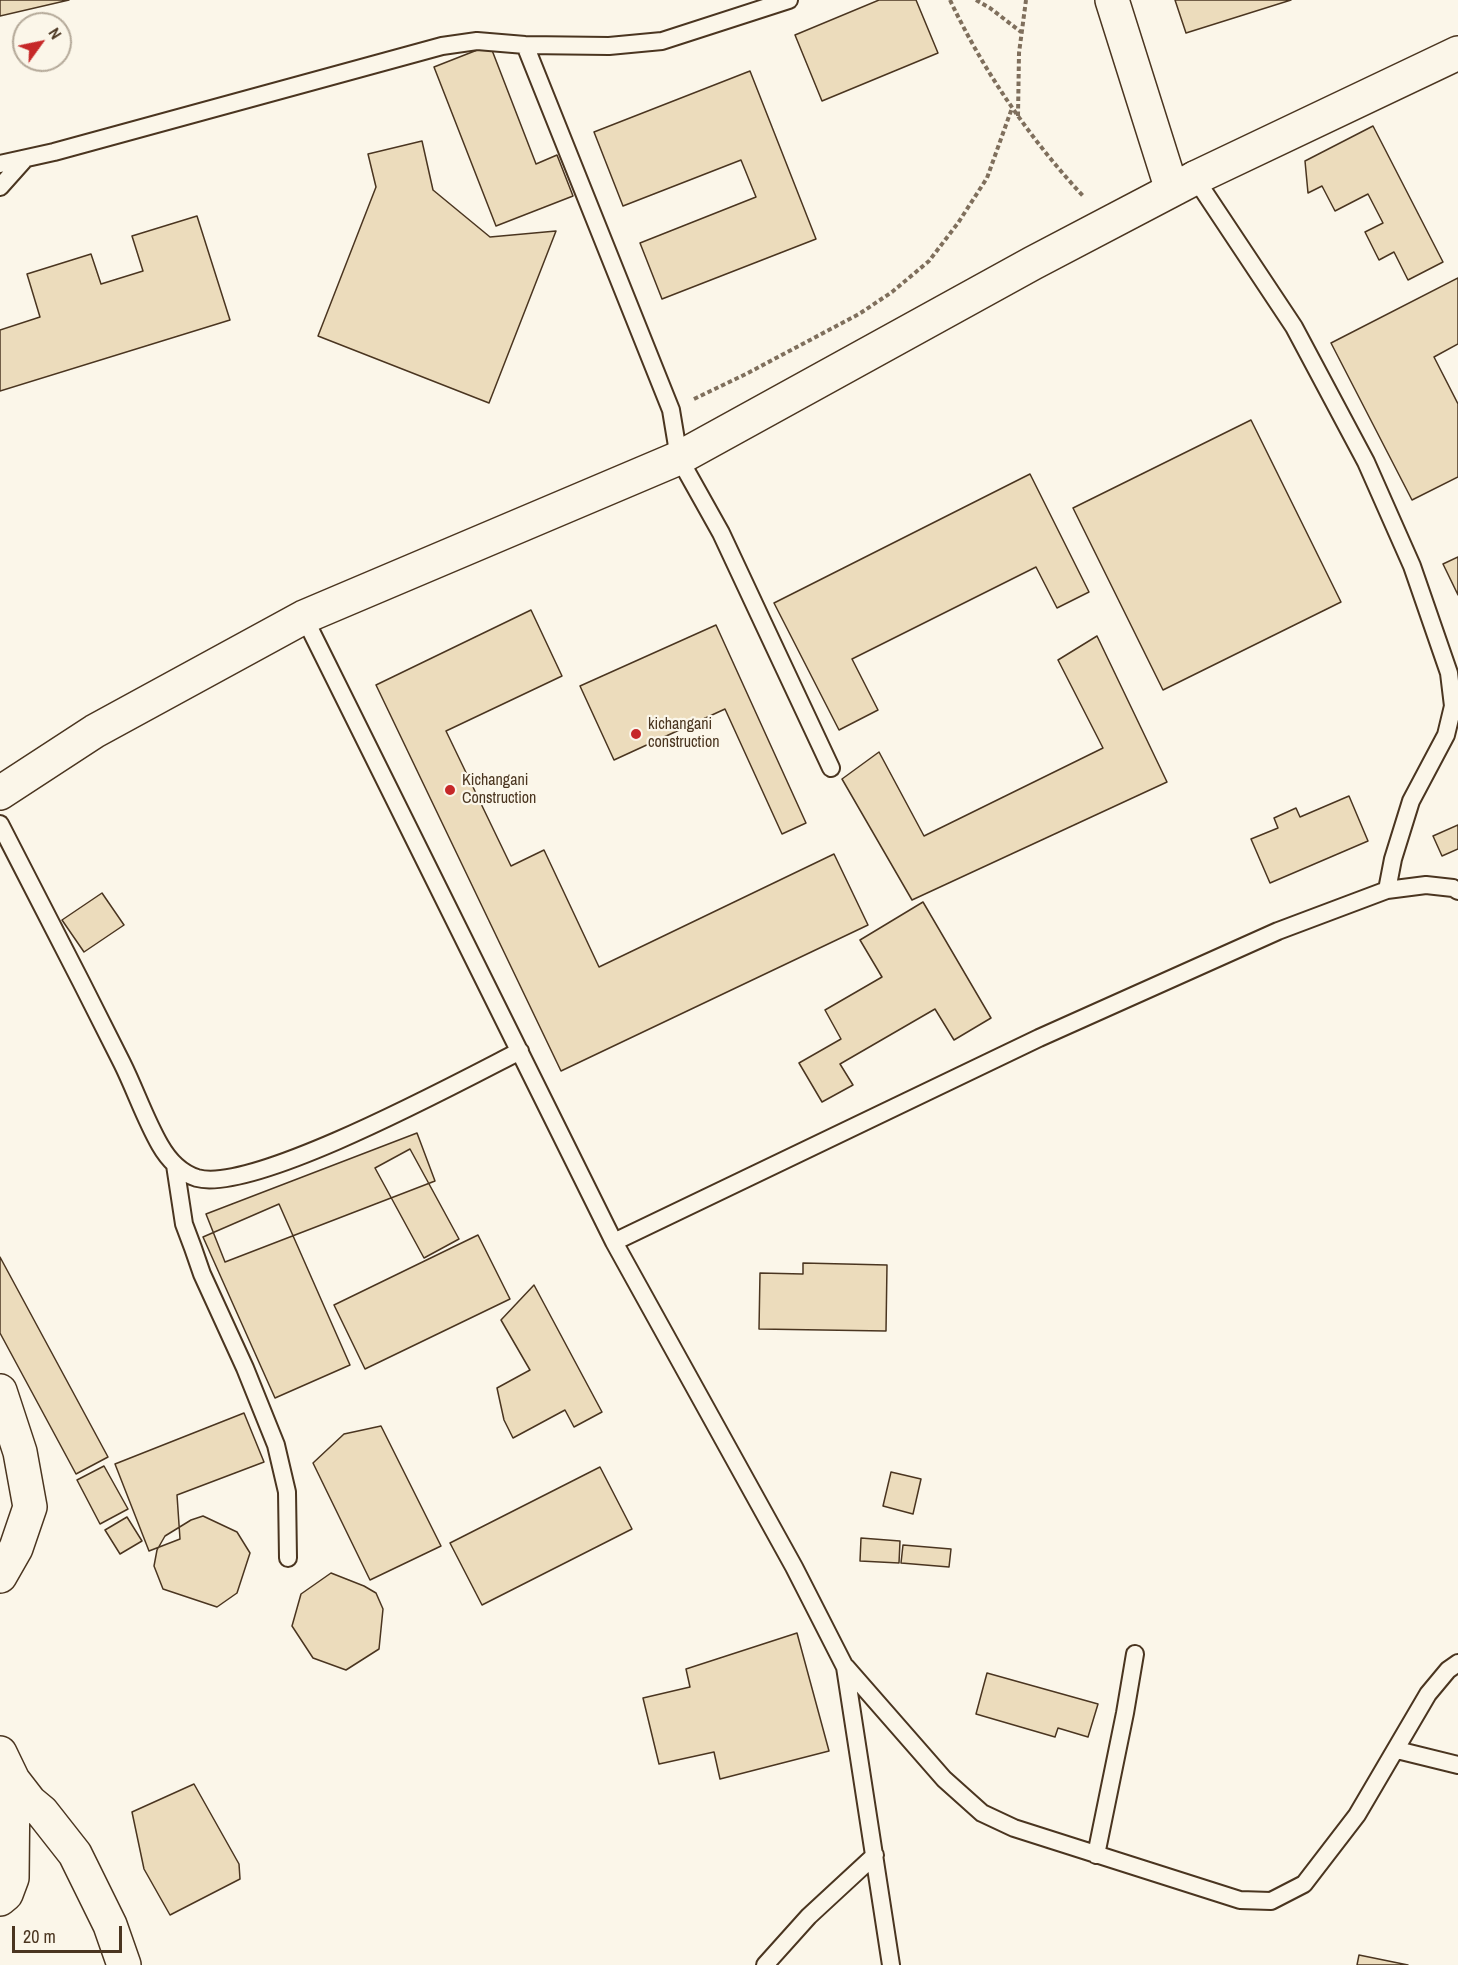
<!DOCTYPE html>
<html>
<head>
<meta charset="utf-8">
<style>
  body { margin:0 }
  #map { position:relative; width:1458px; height:1965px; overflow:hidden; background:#fbf6e9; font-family:"Archivo Narrow",sans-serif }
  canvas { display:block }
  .north { position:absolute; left:12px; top:12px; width:60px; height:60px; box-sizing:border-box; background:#fbf6e9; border:2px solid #b4a999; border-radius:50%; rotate:57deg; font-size:16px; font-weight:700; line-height:24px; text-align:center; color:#4a3520 }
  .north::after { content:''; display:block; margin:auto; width:21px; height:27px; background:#c62828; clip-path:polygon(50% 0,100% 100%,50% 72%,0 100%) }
  .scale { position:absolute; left:12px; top:1926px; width:110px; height:27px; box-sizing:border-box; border:3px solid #4a3520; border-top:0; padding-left:8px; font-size:18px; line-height:21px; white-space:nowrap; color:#4a3520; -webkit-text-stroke:4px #fbf6e9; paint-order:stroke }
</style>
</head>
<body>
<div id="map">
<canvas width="1458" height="1965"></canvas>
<div class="north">N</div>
<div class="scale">20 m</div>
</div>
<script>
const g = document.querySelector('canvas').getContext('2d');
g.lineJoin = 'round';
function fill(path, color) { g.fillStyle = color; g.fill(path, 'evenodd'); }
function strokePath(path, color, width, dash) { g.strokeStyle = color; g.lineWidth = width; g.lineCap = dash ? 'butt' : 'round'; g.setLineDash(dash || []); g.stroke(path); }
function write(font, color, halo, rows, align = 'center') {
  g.font = font + ' "Archivo Narrow",sans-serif'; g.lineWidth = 4.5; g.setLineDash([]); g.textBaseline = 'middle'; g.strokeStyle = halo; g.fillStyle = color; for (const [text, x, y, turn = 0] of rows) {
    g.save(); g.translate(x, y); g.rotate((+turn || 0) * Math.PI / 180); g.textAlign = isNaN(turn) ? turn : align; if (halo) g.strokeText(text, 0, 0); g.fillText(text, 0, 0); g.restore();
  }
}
const building = new Path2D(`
  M0,0H69L0,16Z
  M879,0H916L938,53L822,101L795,35Z
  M1175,0H1291L1186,33Z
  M490,45L536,164L557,155L573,196L496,226L434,67Z
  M750,71L816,239L662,299L640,243L756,197L741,160L623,206L594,132Z
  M1373,126L1443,262L1408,280L1394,252L1379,260L1365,232L1383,223L1368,194L1335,211L1322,186L1308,193L1305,161Z
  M422,141L433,190L490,237L556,231L489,403L318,336L376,187L368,154Z
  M197,216L230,320L0,391V330L40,317L27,274L91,254L101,284L143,271L132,236Z
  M1458,278V344L1434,357L1458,404V477L1412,500L1331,343Z
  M1251,420L1341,602L1163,690L1073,508Z
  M1030,474L1089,592L1057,608L1036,567L852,659L878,710L839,730L774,603Z
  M1458,557V595L1443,564Z
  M531,610L562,676L446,731L511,866L544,850L599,967L834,854L868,925L561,1071L376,685Z
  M716,625L806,823L782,834L725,709L614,760L580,686Z
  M1097,636L1167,782L912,900L842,779L879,752L924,836L1103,748L1058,660Z
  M1349,796L1368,841L1270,883L1251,839L1278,828L1274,818L1296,808L1300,817Z
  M1458,825V849L1442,856L1433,836Z
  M102,893L124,925L84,952L62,920Z
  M923,902L991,1018L954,1040L935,1009L840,1064L853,1085L822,1102L799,1063L841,1039L825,1010L882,977L860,940Z
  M417,1133L435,1181L225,1262L206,1214Z
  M410,1149L459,1239L424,1258L375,1168Z
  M279,1204L350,1365L275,1398L203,1237Z
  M478,1235L510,1299L365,1369L334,1305Z
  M0,1257L108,1457L76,1474L0,1333Z
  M803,1263L887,1265L886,1331L759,1329L760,1273L803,1274Z
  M534,1285L602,1412L574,1427L565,1410L513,1438L504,1420L497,1388L530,1370L501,1320Z
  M244,1413L264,1462L177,1495L180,1539L149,1551L115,1464Z
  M381,1426L441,1546L370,1580L313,1463L344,1434Z
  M104,1466L128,1509L100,1524L77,1480Z
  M600,1467L632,1529L482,1605L450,1543Z
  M891,1472L921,1479L913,1514L883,1506Z
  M203,1516L237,1532L250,1553L237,1593L217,1607L163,1589L154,1566L157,1550L165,1536L191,1520Z
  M127,1517L142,1541L120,1554L105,1530Z
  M861,1538L900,1541L899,1563L860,1561Z
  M903,1545L951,1549L949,1567L901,1563Z
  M331,1573L364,1586L376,1593L383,1609L379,1649L346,1670L313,1658L292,1626L301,1594Z
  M797,1633L829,1751L720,1779L714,1752L659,1764L643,1698L690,1687L686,1669Z
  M987,1673L1098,1704L1088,1737L1058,1728L1055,1737L976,1714Z
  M194,1784L239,1864L240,1879L170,1915L144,1869L132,1812Z
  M1359,1955L1408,1965H1357Z`);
const path = new Path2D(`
  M950,0C984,72 1030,139 1084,197
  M976,0L990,8L1021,32
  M1018,116L1019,53L1026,0
  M694,399L746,374L859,314L892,292L929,261L958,223L987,178L1012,108`);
const lane = new Path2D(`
  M525,45L671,410L679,458L721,533L831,768
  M0,164L54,152L442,46L477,41L525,45L609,46L662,41L789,0
  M1195,178L1294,327L1366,462L1412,566L1449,673L1453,706L1446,735L1411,801L1393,859L1387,890
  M0,187L25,159
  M304,617L614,1242L794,1567L845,1667L891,1965
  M0,824C41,903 82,983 122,1063C135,1089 145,1119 160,1145C168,1159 181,1173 197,1178C253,1194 461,1081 520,1051
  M175,1165L184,1224L193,1248L202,1274L245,1368L276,1445L287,1492L288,1558
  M614,1242L1039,1038L1278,931L1387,890L1426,885L1453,888L1458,891
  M846,1667L944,1779L982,1813L1014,1828L1240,1900L1271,1901L1304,1884L1357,1815L1428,1694L1448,1670L1458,1663
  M1397,1750L1458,1765
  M1096,1855L1125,1713L1135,1654
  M765,1965L809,1916L875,1855`);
const street = new Path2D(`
  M1112,0L1172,190
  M0,793L95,731L304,617L679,458L1033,263L1195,178
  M0,1391L20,1452L30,1507L16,1548L0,1576
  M0,1753L13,1780L30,1802L42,1812L75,1854L110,1925L124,1965
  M0,1899L6,1894L12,1878L13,1780`);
const secondary = new Path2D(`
  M1195,178L1458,53`);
const markers = [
  [636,734,6,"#c62828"],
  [450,790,6,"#c62828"]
];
const poiNames = [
  ["kichangani",648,725],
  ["construction",648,743],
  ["Kichangani",462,781],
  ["Construction",462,799]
];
fill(building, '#ecdcbc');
strokePath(building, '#4a3520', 1.5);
strokePath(lane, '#4a3520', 20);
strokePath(street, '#4a3520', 36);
strokePath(secondary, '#4a3520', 36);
strokePath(path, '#7f6f5c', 4, [4.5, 3]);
strokePath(lane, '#fbf6e9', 16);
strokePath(street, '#fbf6e9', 33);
strokePath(secondary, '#fbf6e9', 33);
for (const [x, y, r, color] of markers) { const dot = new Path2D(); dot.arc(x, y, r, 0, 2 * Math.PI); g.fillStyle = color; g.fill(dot); strokePath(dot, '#fbf6e9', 2); }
write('16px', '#4a3520', '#fbf6e9', poiNames, 'left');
</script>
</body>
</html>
